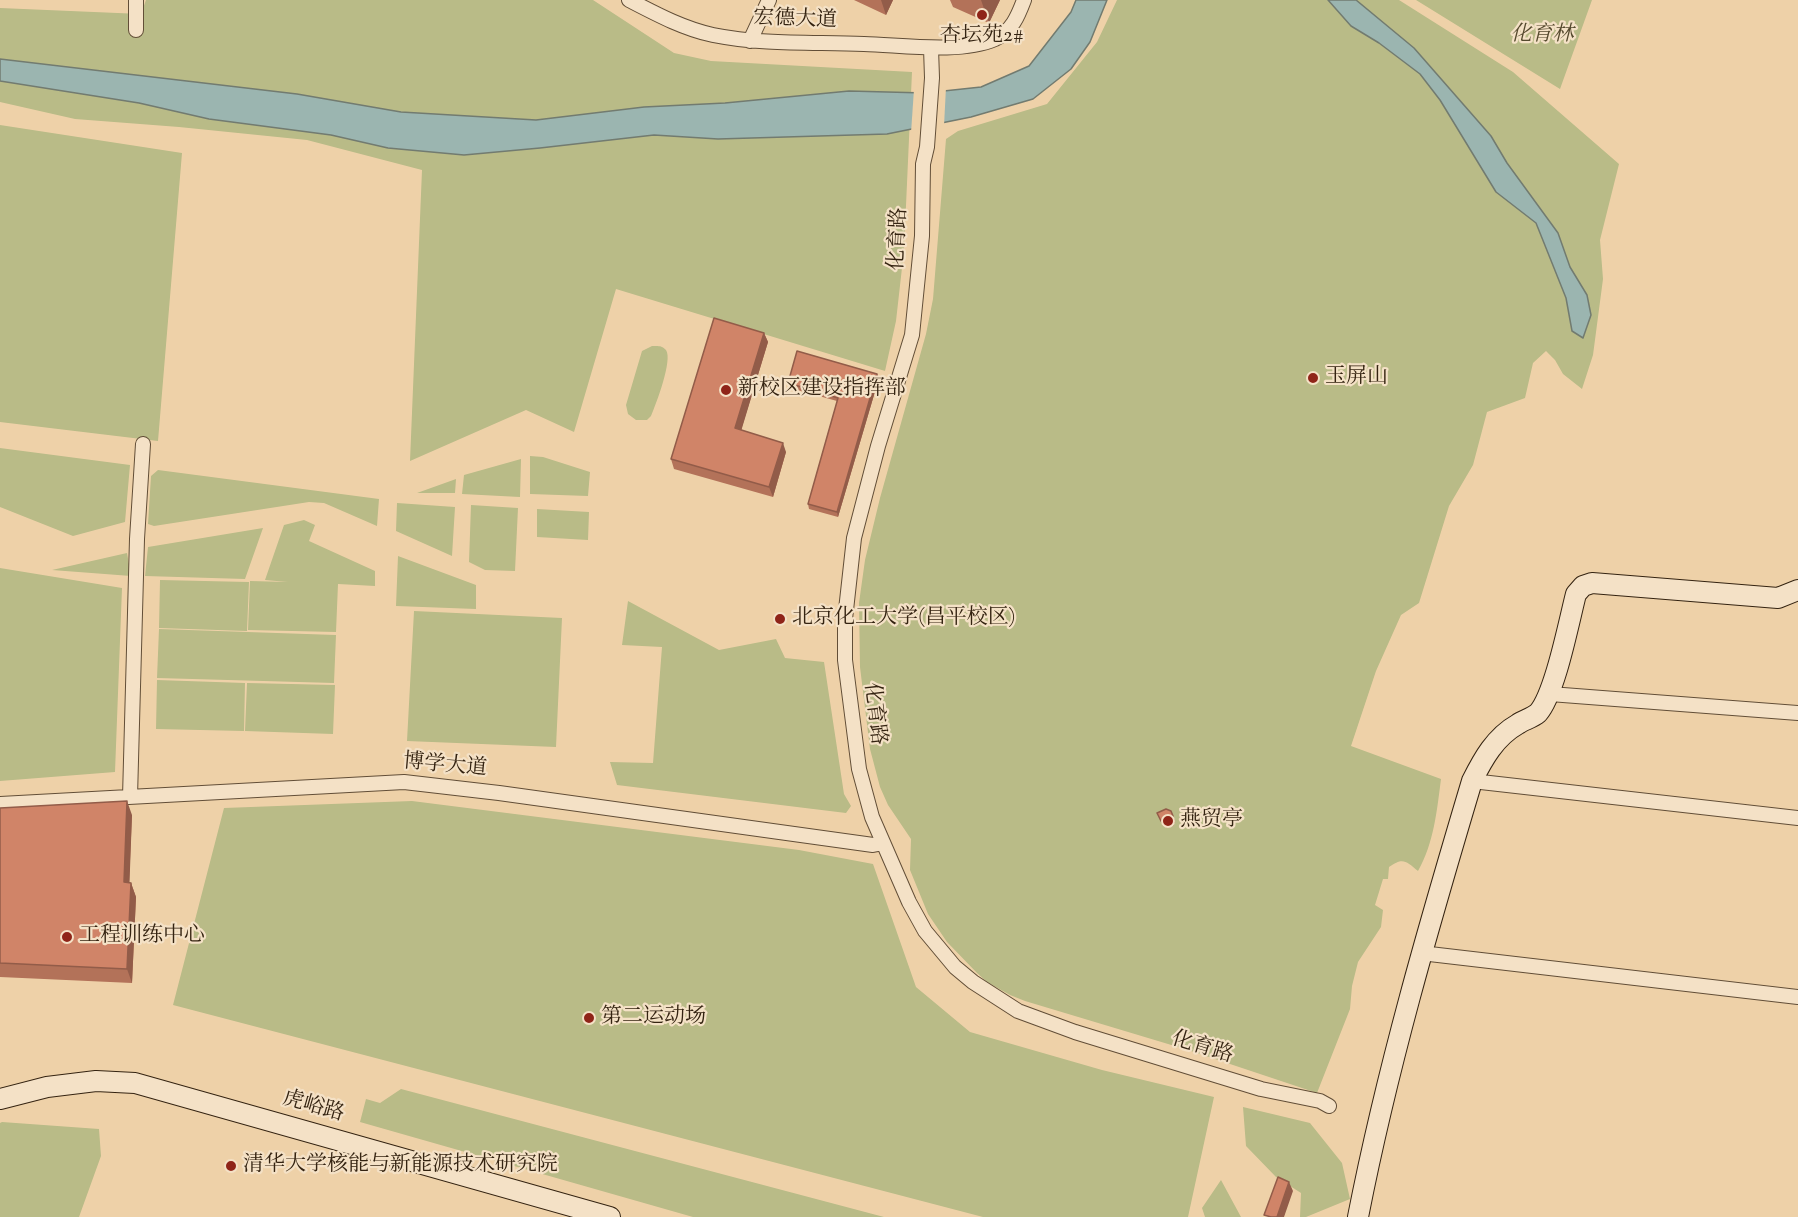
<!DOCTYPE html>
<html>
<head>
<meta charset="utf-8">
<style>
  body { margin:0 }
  canvas { display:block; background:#eed1a8 }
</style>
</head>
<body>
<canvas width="1798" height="1217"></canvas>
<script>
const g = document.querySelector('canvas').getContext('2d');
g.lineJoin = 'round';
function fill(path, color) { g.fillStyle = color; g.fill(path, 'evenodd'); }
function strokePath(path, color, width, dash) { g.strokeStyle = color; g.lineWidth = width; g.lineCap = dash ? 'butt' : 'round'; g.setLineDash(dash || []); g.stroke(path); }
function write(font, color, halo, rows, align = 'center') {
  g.font = font + ' "Sorts Mill Goudy","Noto Serif SC",serif'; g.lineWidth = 4.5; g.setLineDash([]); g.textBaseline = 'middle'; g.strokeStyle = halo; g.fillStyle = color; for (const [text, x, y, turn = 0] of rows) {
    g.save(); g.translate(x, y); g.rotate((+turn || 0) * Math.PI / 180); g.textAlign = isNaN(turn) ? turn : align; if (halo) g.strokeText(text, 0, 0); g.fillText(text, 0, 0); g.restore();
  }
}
const green = new Path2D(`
  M146,0H593L674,53L711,61L912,72L904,250L896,321L885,371L616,289L574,432L526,410L410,461L422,170L307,140L179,127L75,119L0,102V8L141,14Z
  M1117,0H1399L1513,72L1619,164L1600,240L1603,279L1593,355L1582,389L1563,374L1555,360L1546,351L1533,363L1525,398L1487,412L1473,465L1449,506L1419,603L1401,615L1376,671L1351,746L1441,779C1437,810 1434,843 1418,871C1406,861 1403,857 1389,867L1388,879H1383L1375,905L1383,910L1381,927L1358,962L1352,986L1350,1009L1317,1093L1188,1050L1025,1001L1010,995L987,982L977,973L947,942L928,914L910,870L911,839L888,805L880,787L870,749L860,667L859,603L865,560L880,498L926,334L933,299L946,139L958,131L1047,104L1097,42Z
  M1416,0H1592L1560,89Z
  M0,125L182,153L158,441L0,422Z
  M652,346C657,346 662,345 666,350C673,360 656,404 651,416L647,420H636L628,414L626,405L642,351Z
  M0,448L130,465L125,522L73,536L0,507Z
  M530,456L543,457L590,472L588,496L530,494Z
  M521,459L520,497L462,494L464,475Z
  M158,470L379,499L377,526L324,503L309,502L154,526L148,524L151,476Z
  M456,479L455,493H417Z
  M397,503L455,507L452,556L396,531Z
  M471,505L518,508L515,571L485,570L469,562Z
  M537,509L589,512L588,540L537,537Z
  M304,520L315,525L309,541L375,571V586L338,584L336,632L248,630L250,581L288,582L265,580L284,525Z
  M263,528L245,579L145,576L148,547Z
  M127,553L131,576L52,570Z
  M398,556L476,585V609L396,606Z
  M0,568L122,588L115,772L0,781Z
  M160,580L249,582L247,631L159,628Z
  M628,601L719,650L776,639L785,658L824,662L844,794L851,806L846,813L617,785L610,762L653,763L662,647L622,645Z
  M414,611L562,618L556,747L407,741Z
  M159,629L336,635L334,683L157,678Z
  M157,680L245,683L244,731L156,729Z
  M247,683L335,685L333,734L245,731Z
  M412,801L799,850L873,864L916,987L970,1032L1102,1070L1214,1097L1188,1217H983L173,1005L224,808Z
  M401,1089L884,1217H693L360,1122L366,1099L380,1103Z
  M1243,1107L1310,1123L1342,1163L1350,1199L1306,1217H1300L1301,1193L1276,1177L1246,1146Z
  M2,1122L99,1129L101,1156L79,1217H0V1123Z
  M1221,1180L1241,1217H1205L1202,1208Z`);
const water = new Path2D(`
  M1076,0H1107L1090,42L1071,69L1033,99L971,117L887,134L718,139L654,135L540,148L464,155L388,148L331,135L209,119L139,103L0,81V59L297,94L401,112L536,120L644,107L725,103L849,91L925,93L981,87L1029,66L1071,12Z
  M1328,0H1356L1414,48L1491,136L1507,163L1558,233L1570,267L1587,295L1591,315L1583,338L1572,331L1566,298L1536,223L1496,192L1440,100L1420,74L1379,43L1351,26Z`);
const pier = new Path2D(`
  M946,87L944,126L911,133L914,89Z`);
const street = new Path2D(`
  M629,0C656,14 684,29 713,35C763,45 814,42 864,44C902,45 960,54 995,39C1012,31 1018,16 1024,0
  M136,30V0
  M750,41L769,0
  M931,48L932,78L927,147L923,164L922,236L912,335L878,446L854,538L845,619V660L859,769L872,817L909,902L925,931L955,967L973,982L1018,1011L1075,1032L1261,1089L1320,1101L1329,1106
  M1550,694L1798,713
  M1472,781L1798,818
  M130,797L137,539L143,444
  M0,804L404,782L499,793L873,845L883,843
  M1421,953L1798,997`);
const secondary = new Path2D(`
  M0,1099L47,1087L96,1081L135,1083L610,1217
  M1358,1217C1387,1069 1429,925 1472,781C1483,759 1495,737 1518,724C1524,720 1532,718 1538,713C1555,694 1569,621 1576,594L1583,586L1592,583L1778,598L1798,590`);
const wall = new Path2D(`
  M854,0H893L886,15Z
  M950,0H1000L989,23L953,7Z
  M764,333L768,342L741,430L786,452L773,497L674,469L671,459Z
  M877,374L879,378L838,517L809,509L808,504L837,401L790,388L788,383Z
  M0,808L132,815L129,883H131L136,897L132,983L0,977Z
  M1157,813L1175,821L1173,826L1168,828L1163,826Z`);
const shadedWall = new Path2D(`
  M881,0H893L886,15Z
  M981,0H1000L989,23Z
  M764,333L768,342L739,438L735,428Z
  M877,374L879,378L838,517L837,512Z
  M783,443L786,452L773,497L769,487Z
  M127,801L132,815L129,896L124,882Z
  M1173,816L1175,821L1173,826L1171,821Z
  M131,883L136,897L132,983L127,969Z
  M1289,1182L1293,1191L1284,1217H1277Z`);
const building = new Path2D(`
  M714,318L764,333L735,428L783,443L769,487L671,459Z
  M797,351L877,374L837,512L808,504L838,398L788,383Z
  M127,801L124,882L131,883L127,969L0,963V808Z
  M1166,809L1171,811L1173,816L1171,821L1166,823L1161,821L1157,813Z
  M1278,1177L1289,1182L1277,1217H1271L1264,1215Z`);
const markers = [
  [982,15,6,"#8f2418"],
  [1313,378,6,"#8f2418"],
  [726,390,6,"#8f2418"],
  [780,619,6,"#8f2418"],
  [1168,821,6,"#8f2418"],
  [67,937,6,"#8f2418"],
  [589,1018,6,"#8f2418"],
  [231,1166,6,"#8f2418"]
];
const streetNames = [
  ["宏德大道",795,21,2],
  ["化育路",900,239,-87],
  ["化育路",873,714,83],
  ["博学大道",445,767,5],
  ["化育路",1202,1049,17],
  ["虎峪路",313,1108,16]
];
const parkNames = [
  ["化育林",1542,36]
];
const poiNames = [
  ["杏坛苑2#",982,37,"center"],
  ["玉屏山",1325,378],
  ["新校区建设指挥部",738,390],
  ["北京化工大学(昌平校区)",792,619],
  ["燕贸亭",1180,821],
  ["工程训练中心",79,937],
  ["第二运动场",601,1018],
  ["清华大学核能与新能源技术研究院",243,1166]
];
fill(green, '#b9bb87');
fill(water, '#9bb5b0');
strokePath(water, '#727b70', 1.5);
fill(pier, '#eed1a8');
strokePath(street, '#624e37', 16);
strokePath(secondary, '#342311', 22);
strokePath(street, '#f4e1c6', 14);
strokePath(secondary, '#f4e1c6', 20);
fill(wall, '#b37259');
fill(shadedWall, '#925c49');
fill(building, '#d08468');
strokePath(building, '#925c49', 1.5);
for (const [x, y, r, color] of markers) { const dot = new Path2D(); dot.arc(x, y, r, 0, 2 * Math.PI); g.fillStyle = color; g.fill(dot); strokePath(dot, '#f4e1c6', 2); }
write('21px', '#342311', '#f4e1c6', streetNames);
write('italic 21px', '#55492e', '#f4e1c6', parkNames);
write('21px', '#342311', '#f4e1c6', poiNames, 'left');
</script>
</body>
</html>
